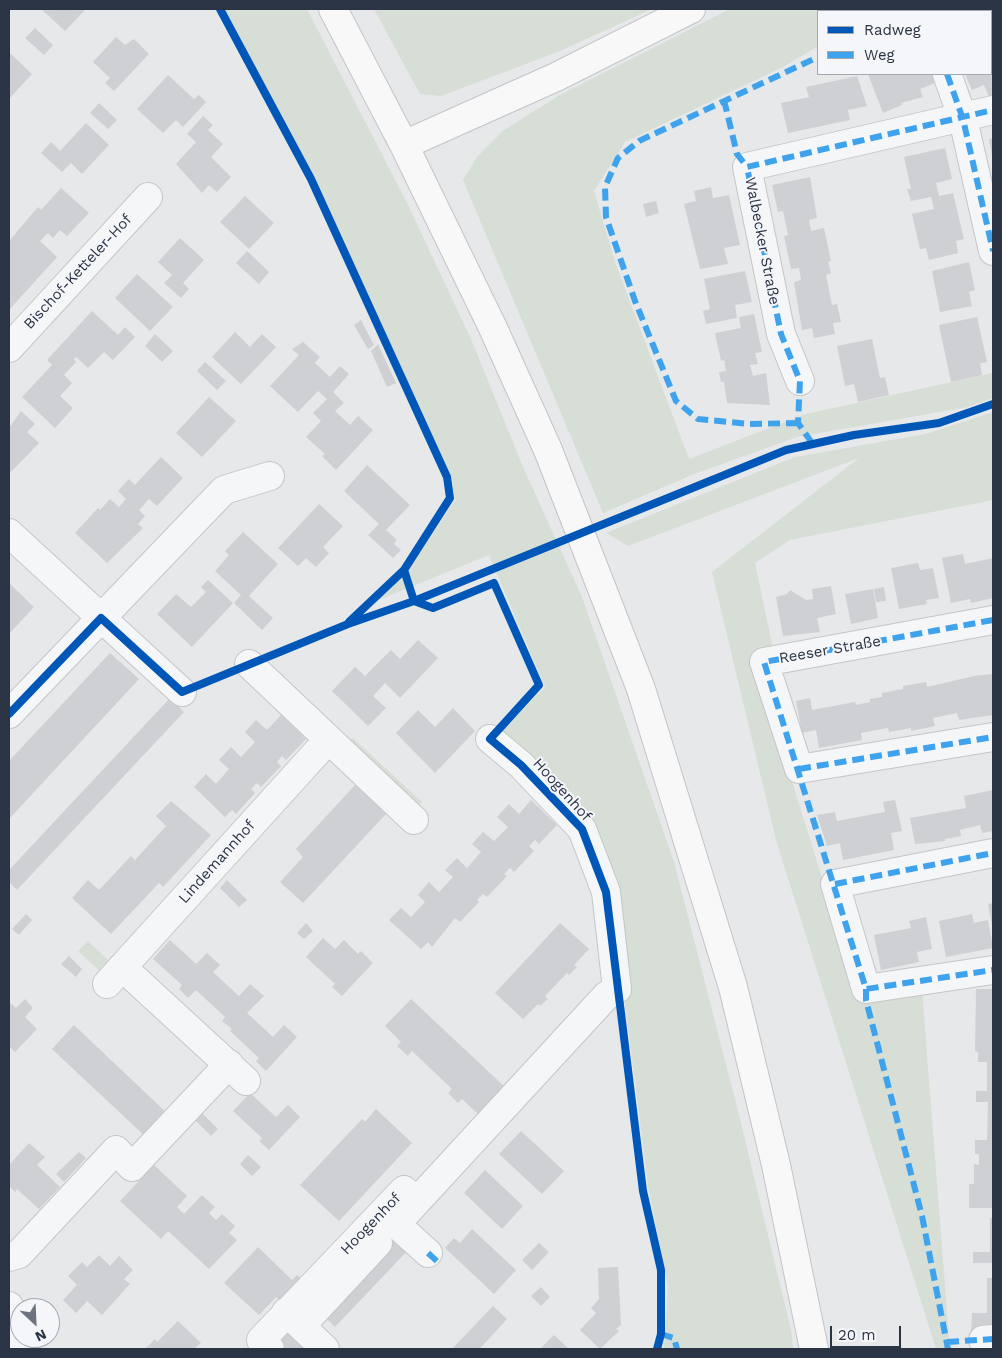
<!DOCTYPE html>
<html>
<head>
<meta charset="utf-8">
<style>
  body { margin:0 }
  #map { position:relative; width:1002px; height:1358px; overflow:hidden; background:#e6e8ea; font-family:"Work Sans",sans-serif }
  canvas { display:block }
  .frame { position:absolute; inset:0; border:10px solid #2b3445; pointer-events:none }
  .legend { position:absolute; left:817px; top:10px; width:175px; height:65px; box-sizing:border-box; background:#f4f6f9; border:1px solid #a4a8b1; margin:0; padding:6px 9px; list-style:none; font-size:15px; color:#2b3445 }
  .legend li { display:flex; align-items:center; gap:10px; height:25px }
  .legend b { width:25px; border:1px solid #a4a8b1 }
  .north { position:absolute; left:10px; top:1298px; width:50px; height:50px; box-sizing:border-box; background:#f4f6f9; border:1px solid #a4a8b1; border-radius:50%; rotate:155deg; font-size:14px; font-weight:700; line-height:20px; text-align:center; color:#2b3445 }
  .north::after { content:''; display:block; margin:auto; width:18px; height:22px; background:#6c737f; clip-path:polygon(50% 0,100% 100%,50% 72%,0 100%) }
  .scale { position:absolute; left:830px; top:1326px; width:71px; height:22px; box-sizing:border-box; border:2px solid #2b3445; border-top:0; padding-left:6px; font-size:15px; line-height:18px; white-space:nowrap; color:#2b3445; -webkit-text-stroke:4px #f4f6f9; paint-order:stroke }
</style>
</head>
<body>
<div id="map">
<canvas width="1002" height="1358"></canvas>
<div class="frame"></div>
<ul class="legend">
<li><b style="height:6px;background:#0057b8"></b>Radweg</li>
<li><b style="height:6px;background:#3ea3ec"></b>Weg</li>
</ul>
<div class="north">N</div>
<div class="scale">20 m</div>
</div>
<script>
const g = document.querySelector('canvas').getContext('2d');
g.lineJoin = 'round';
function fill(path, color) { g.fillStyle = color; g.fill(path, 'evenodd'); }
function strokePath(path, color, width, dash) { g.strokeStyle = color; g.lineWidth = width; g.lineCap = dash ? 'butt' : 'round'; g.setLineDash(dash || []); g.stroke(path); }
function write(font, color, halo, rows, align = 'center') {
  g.font = font + ' "Work Sans",sans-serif'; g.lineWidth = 4; g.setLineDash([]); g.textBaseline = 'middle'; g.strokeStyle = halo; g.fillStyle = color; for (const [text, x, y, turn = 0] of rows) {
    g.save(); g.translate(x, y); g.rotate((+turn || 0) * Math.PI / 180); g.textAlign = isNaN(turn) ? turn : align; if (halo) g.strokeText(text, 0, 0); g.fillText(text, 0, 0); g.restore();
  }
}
const green = new Path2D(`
  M223,9H307L407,203L471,339L523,467L582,597L674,862L739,1115L791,1330L793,1349H664L668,1286L648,1186L621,971L582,818L495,738L545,687L489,555L376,601L409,570L455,500L452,479L314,177Z
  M374,9H652L560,51L441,96L420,94Z
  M730,9H869L866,11H818V46L783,67L625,142L594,191L615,262L689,459L806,414L993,373V398L968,407L797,437L694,474L603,513L463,180L477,157L504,130L560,95Z
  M993,412V500L790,540L755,563L773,649L753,656L860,1000L922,990L949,1338V1349H936L776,840L712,572L859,458L628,546L606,533L795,457L926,434Z
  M353,738L422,802L413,811L344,747Z
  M88,941L114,966L105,976L78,951Z`);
const building = new Path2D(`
  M41,9H86L65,31Z
  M940,9H993V98L990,99L984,85L972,90L965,74H991V11H968L967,9L941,11Z
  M35,28L53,45L44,55L25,38Z
  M116,37L125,45L134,39L149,54L114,91L105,83L110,78L93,62Z
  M9,52L32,74L9,99Z
  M868,74H937L940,81L920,89L923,97L901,103L902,105L883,113Z
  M168,75L194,99L199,95L206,102L183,127L176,120L163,133L137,109Z
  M857,76L867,106L848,110L850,120L788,133L781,103L809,97L806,87Z
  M99,103L117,120L108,129L90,113Z
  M203,116L213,125L208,130L223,144L211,157L231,177L217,192L209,185L202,193L176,164L196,142L187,134Z
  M86,123L109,145L82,174L71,163L62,172L41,153L51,142L60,151Z
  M993,138V156H992L989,139Z
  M945,148L952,179L936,183L939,196L953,193L964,239L956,241L958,253L929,260L926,248L920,249L912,214L934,209L931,197L911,201L907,189H911L904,157Z
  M810,177L817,218L809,220L811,231L824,228L831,261L828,262L831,273L826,275L832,305L837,304L841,322L833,323L835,334L814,338L812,328L802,330L794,282L801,280L799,268L791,269L784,236L788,235L783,211L778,212L772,185Z
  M711,187L713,198L729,195L740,245L724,248L728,264L700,269L684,204L696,201L694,191Z
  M61,188L89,213L67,236L60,230L53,238L48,233L40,241L57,257L9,310V241L38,207L41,210Z
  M245,196L274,223L249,249L220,222Z
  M656,201L659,213L646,217L643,204Z
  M180,238L204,260L183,283L189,289L181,298L164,283L172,275L158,262Z
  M247,251L269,272L259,284L236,263Z
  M969,262L975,290L969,292L972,306L940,312L932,271Z
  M745,271L752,302L735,305L737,318L706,324L703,311L710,309L704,279Z
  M137,274L173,307L150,331L115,298Z
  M92,311L118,335L125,327L135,337L113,360L104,352L88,368L76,357L74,359L76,362L64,375L72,383L60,396L73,408L55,428L22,397L52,365L47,360Z
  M754,314L762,352L755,353L758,364L750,365L753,376L766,373L770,405L727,403L724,382H721L719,372L726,371L724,360L721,361L715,333L741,328L739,317Z
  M977,317L987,362L980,363L982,375L951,382L939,325Z
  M361,320L374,345L368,349L354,325Z
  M235,332L250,347L262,334L276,347L241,384L212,357Z
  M155,334L173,351L162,362L145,346Z
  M872,339L880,378L885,377L889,395L858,402L854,384L845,386L837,346Z
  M303,342L320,357L315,363L330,377L340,366L349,374L333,392L344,403L335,411L350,425L358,416L373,430L336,470L322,456L325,454L306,437L321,421L313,413L327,399L318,391L298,412L270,386L299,355L292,349Z
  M378,344L396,383L387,387L371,351Z
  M205,362L226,381L217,390L197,371Z
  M209,397L236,421L202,457L176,433Z
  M21,411L35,424L27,432L39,443L11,472L9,470V428Z
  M161,457L183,478L157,506L149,499L139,510L145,516L138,524L143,528L107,563L75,533L98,508L100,510L110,499L119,507L126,499L118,491L129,479L135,485Z
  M367,465L410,505L386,530L397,540L394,544L401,550L393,558L368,535L379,524L344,491Z
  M319,504L343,526L323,547L329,553L316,567L306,558L298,566L278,548Z
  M243,532L278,564L249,596L273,618L262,630L234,603L241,595L215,571L229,555L225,551Z
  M963,554L965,564L993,558V598L971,603L970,599L951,603L942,558Z
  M918,563L920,570L933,568L939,598L926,600L927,604L899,609L891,568Z
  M208,580L233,603L192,647L157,614L176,594L191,607L206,592L201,587Z
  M9,583L34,607L9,634Z
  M831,586L836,614L817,618L820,632L783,636L776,597L787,594L790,590L806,600L813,599L812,589Z
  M884,587L886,601L876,602L874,589Z
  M873,589L878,618L851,624L845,594Z
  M418,640L438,658L400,698L385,683L373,696L386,708L368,726L332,691L355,667L365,676L391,650L400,659Z
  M110,653L139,679L9,819V761Z
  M993,674V715L959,720L957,713L933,718L935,726L911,731V728L889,732L888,728L876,730L861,733L862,740L819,748L816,730L802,733L796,701L810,698L812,710L855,702L856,705L870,702V699L882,697V693L903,689V686L926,682L927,687L974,676Z
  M170,698L184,712L17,890L9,882V870Z
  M453,708L475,731L435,773L396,733L418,710L435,727Z
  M281,715L306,739L286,760L282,756L277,762L281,766L261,787L257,783L251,789L255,793L236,814L232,810L225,817L194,787L206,774L216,784L229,769L219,760L231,747L241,757L255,742L245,732L256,720L267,730Z
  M355,785L386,814L303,903L280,882L303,857L296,849Z
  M993,790V831L982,833L980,825L960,830L961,836L945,839V841L915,844L910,818L966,808L964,796Z
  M531,800L557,825L539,844L535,840L529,846L534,851L514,872L510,868L504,874L507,876L487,897L483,894L477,900L479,902L460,922L455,918L432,947L428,942L421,949L389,920L401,908L411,917L425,902L418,895L429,882L439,892L453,877L445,870L457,858L467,868L481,852L472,844L483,832L494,841L508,827L497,817L509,804L519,814Z
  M895,800L902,831L891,833L894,850L843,860L840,843L827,846L817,815L835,812L837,821L885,812L883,802Z
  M171,801L211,835L163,887L159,883L111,934L72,898L88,880L99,890L131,856L135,860L166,826L156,816Z
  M227,880L247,900L239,907L220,888Z
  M993,903V925H992L988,904Z
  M26,914L32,920L19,935L12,929Z
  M972,914L974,923L988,920L993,948L946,957L939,921Z
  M926,917L932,949L917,952L919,962L881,970L874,935L911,928L909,921Z
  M306,923L313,931L304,939L297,933Z
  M560,923L589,949L574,965L577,967L569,975L567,973L545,996L548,999L540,1006L538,1004L523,1019L495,993Z
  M323,938L335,949L344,940L358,954L361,951L373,963L342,996L332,987L335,984L306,957Z
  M170,940L196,964L207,953L220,965L213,972L239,996L250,984L264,996L247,1013L273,1037L284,1025L297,1037L266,1071L256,1061L259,1058L230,1031L232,1029L222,1021L225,1017L196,990L188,998L179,989L182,985L153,959Z
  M69,956L82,969L76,977L61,964Z
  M976,989H993V1208H969V1184H974V1164L979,1165V1154H975V1140H987L988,1102H976V1091H987V1062H978V1052L975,1051Z
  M25,999L33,1008L25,1017L37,1029L15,1052L9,1046V1002L16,1008Z
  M411,999L505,1087L479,1115L462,1099L458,1103L448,1093L452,1089L412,1051L408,1056L397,1046L401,1042L385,1026Z
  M74,1025L170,1116L148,1139L52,1049Z
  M250,1093L276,1117L288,1105L300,1117L269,1150L259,1141L262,1138L233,1111Z
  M376,1109L412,1143L339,1221L300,1185L362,1119L365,1122Z
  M202,1113L218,1129L211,1136L195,1120Z
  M521,1131L564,1171L542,1194L499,1154Z
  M29,1143L45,1157L37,1165L60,1187L39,1209L17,1189L15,1192L9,1186V1165Z
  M79,1152L86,1158L64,1182L56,1174Z
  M248,1155L261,1167L252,1176L240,1164Z
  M154,1165L187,1196L177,1207L184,1214L202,1195L215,1207L209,1213L216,1220L222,1214L235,1226L229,1233L237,1240L209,1269L168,1231L161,1239L120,1201Z
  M485,1170L523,1206L502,1229L464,1193Z
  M990,1218H993V1263H973V1252H990Z
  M472,1229L516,1270L494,1294L445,1248L454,1238L460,1243Z
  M398,1232L412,1246L335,1327L321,1313Z
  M539,1243L549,1252L532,1270L522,1260Z
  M258,1247L292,1280L297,1275L305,1282L283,1304L276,1297L259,1315L224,1283Z
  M99,1255L110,1266L119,1256L133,1270L124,1279L130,1284L102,1315L87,1301L76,1313L63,1300L77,1285L68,1276L82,1262L87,1267Z
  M618,1267L621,1325L616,1329L619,1331L600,1349L580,1330L596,1313L591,1308L599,1299L598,1268Z
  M987,1278H993V1332L971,1334L972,1313H987Z
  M541,1287L550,1297L541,1306L531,1296Z
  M493,1306L507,1319L485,1343L479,1349H452Z
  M178,1321L201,1343L194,1349H145L155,1339L157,1342Z
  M282,1323L310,1349H279L268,1338Z
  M554,1335L569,1349H540Z`);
const minor = new Path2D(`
  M923,9L924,11
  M947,74L963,119L993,251
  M9,348L148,197
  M800,381L781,334L747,167L993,110
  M9,533L182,692
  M993,620L764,662L799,769L993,737
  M249,664L414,820
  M9,714L224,490L270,476
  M993,853L835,884L866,989L993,970
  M122,967L246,1081
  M107,984L328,740
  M428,1253L396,1224L607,995L617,989L606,892L582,829L521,765L490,739
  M9,1257L19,1254L116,1150L132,1167L229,1064
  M9,1306L24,1349
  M286,1312L301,1326L378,1243
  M301,1326L325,1349
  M983,1340L993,1339
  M270,1349L261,1340L404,1190`);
const major = new Path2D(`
  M333,9L404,145L493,328L548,450L641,689L733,987L776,1165L814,1349
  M404,145L556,77L691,9`);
const quiet = new Path2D(`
  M923,9L924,11
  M879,11L882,9
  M947,74L963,119L993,251
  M724,100L737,154L747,167
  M798,423L750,424L698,419L676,401L635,301L606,217L605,187L618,158L639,141L818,57
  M812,443L798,423L800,381L781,334L747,167L993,110
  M993,620L764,662L866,989L993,970
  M799,769L993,737
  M835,884L993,853
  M866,989V1000L922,1216L948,1349
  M428,1253L440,1264
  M661,1334L674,1338L677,1349
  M947,1342L993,1339`);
const cycleway = new Path2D(`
  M220,9L311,179L447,477L450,498L404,570L349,622
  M404,570L414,601L433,608L494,583L539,685L490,739L521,765L582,829L606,892L643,1191L661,1270V1334L657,1349
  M9,714L101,618L182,692L348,624L414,601L786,450L854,435L939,423L993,404`);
const streetNames = [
  ["Walbecker Straße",762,241,79],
  ["Bischof-Ketteler-Hof",78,272,-47],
  ["Reeser Straße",830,650,-10],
  ["Hoogenhof",562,790,48],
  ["Lindemannhof",217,862,-48],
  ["Hoogenhof",371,1224,-46]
];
fill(green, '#d6ded6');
fill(building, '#ced0d3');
strokePath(minor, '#c4c6c8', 30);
strokePath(major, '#c2c5c8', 30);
strokePath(minor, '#f5f6f7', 28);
strokePath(major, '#f8f8f8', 28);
strokePath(quiet, '#3ea3ec', 6, [12, 6]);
strokePath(cycleway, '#0057b8', 8);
write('15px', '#2b3445', '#f4f6f9', streetNames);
</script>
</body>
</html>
